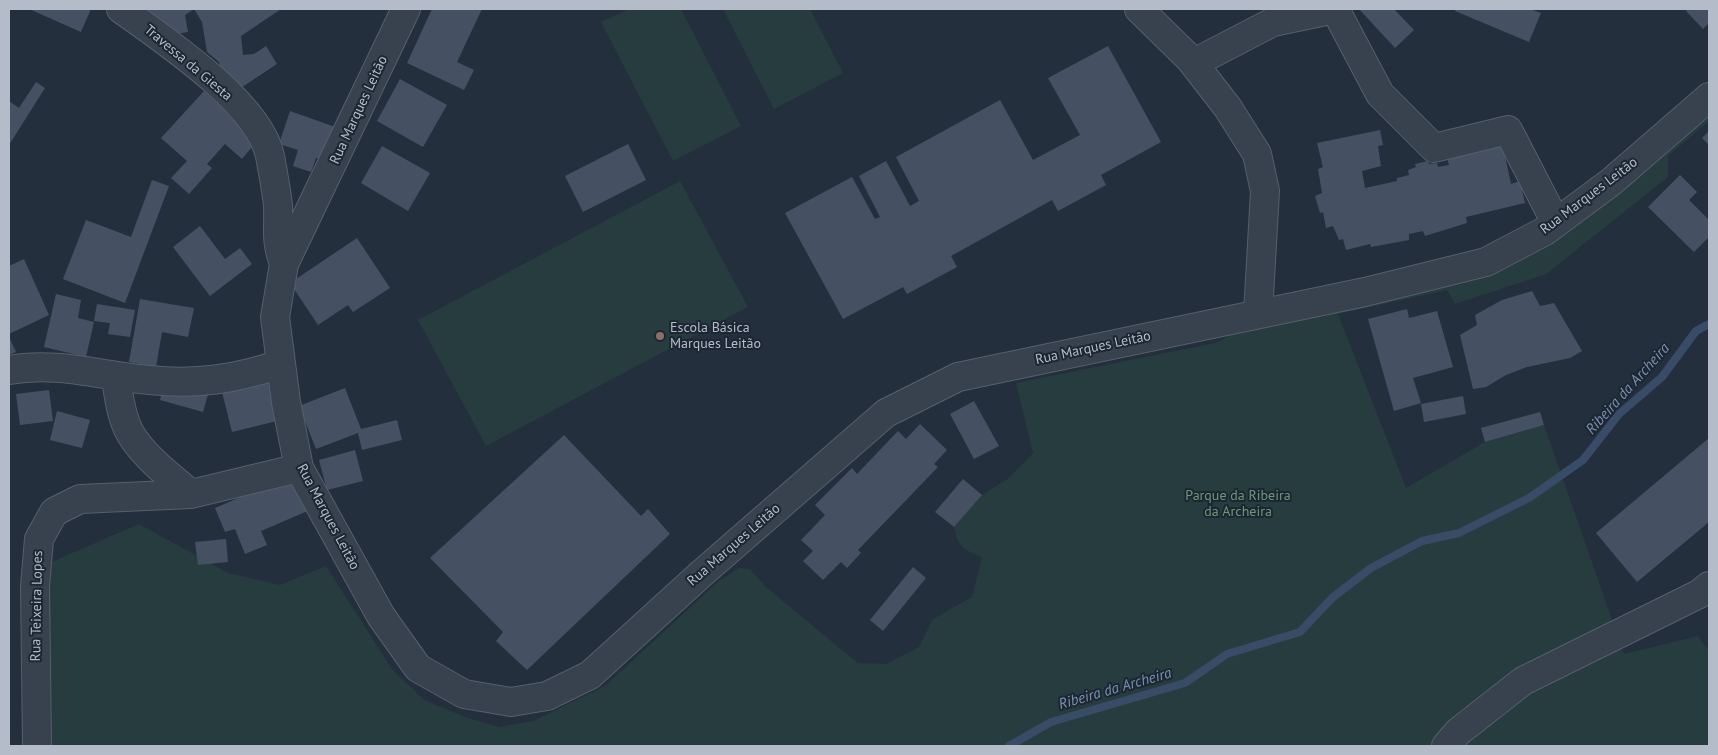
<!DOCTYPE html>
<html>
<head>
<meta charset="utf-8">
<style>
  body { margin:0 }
  #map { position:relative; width:1718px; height:755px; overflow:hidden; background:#242f3e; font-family:"PT Sans",sans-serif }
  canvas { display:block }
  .frame { position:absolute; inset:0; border:10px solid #b4bcc9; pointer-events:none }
</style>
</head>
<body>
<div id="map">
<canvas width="1718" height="755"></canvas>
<div class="frame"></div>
</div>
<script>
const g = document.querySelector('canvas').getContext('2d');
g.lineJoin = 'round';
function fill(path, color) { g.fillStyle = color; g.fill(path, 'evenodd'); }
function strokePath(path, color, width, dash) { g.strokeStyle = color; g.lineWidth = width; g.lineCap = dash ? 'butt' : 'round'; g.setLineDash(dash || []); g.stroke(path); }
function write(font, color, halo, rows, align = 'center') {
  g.font = font + ' "PT Sans",sans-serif'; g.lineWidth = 4; g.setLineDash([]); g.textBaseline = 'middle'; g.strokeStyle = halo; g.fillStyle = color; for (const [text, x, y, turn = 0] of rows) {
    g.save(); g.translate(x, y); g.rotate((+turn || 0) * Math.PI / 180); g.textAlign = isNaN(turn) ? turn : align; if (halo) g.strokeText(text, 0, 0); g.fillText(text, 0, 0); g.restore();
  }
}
const green = new Path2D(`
  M629,9H681L741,126L673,161L601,22Z
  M723,9H810L843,73L774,109Z
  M1709,91V121L1668,156V177L1546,274L1455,304L1447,290L1338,314L1406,488L1485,442L1544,425L1624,654L1698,636L1709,651V746H43L42,566L139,524L228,573L280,585L326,566L392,669L424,700L468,718L499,727L533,721L605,686L719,581L739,568L750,569L766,587L858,663L886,664L919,647L933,619L972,597L982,557C964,550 958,547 954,527L982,495L1009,478L1033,453L1016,383L1216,343L1227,337L1230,320L1489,270Z
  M680,181L748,307L486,446L418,320Z`);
const stream = new Path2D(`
  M1009,746L1051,722L1185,683L1227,654L1300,632L1332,598L1371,568L1422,541L1459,533L1529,498L1583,460L1619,414L1662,377L1696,331L1709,324`);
const building = new Path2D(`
  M29,9H91L81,32Z
  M144,9H281L241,36L243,55L254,54L266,46L277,64L233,93L221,76L219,62L207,52L202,22L194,9L185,15L188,32L164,36Z
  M432,9H482L457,62L474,70L464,90L407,63Z
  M1359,9H1394L1414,30L1395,48Z
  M1456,9H1530L1541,13L1529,42L1455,11Z
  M1688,9H1709V23L1703,29L1686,11Z
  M1108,46L1161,142L1101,175L1106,185L1058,211L1052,200L951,256L957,267L907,294L903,287L843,319L785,213L852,177L875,219L880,217L859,176L886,161L910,206L919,201L896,157L1000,100L1033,160L1080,135L1048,78Z
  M400,79L447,105L423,147L377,121Z
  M36,82L45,88L9,145V101L19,108Z
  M204,91L258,140L242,159L225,144L207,164L212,168L189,194L171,178L187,161L161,138Z
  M290,111L338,128L326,161L316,158L311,172L293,166L298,150L279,144Z
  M1380,130L1383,145L1378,146L1381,166L1362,171L1365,188L1397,181V178L1409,175L1408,170L1416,167L1415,164L1428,161L1429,164L1437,163L1438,167L1449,165L1447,158L1502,142L1511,184L1520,181L1525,203L1466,217L1467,223L1425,236L1423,231L1409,234V240L1371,247L1370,244L1346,250L1343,239L1339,240L1333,226L1326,228L1323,212L1320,213L1315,196L1322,193L1318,169L1323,167L1317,143Z
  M1709,131V145L1702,138Z
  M628,144L646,180L583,212L565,176Z
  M382,146L430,173L408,211L361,183Z
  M1680,175L1697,192L1689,200L1709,220V237L1694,252L1648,207Z
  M152,180L169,186L125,303L63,279L86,220L131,237Z
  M200,226L225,259L240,248L252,264L210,296L173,247Z
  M357,238L390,288L353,312L348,305L318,325L290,283Z
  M24,259L49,315L9,334V266Z
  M1532,291L1540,306L1554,303L1582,351L1570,358L1527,367L1506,375L1486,387L1473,389L1460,335L1477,325L1475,315L1502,300Z
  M56,294L81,300L78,318L94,322L86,357L44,347Z
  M140,299L194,308L188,337L162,332L156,367L129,362Z
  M97,304L135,310L130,337L108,334L110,323L94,321Z
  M1407,309L1409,318L1437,311L1453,367L1413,378L1421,403L1394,411L1368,319Z
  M9,337L16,352L9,355Z
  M166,379L209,391L203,412L160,400Z
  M268,381L277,421L232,432L222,392Z
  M345,388L361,429L397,420L402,440L362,450L358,433L316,449L299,406Z
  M49,390L53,421L20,425L16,394Z
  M1463,396L1466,414L1424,422L1421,404Z
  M974,401L999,446L974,459L950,414Z
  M57,411L90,420L82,448L50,440Z
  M1540,412L1544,425L1485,442L1481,428Z
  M920,424L947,450L934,464L938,467L858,550L861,553L847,568L841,562L823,580L803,561L813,551L801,540L825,515L815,505L852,468L857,474L898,431L906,439Z
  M564,435L641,516L648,509L670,534L527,670L496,641L503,632L430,558Z
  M1709,438V522L1637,582L1596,533Z
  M355,450L363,481L327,490L319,460Z
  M295,474L310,510L261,531L267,545L245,554L235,529L225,532L215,508Z
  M963,479L982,495L954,527L935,512Z
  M226,539L228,562L198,565L195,542Z
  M913,567L926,578L883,631L870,620Z`);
const minor = new Path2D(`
  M121,9C164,40 259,103 270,156C273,172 276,189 278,205C279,230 275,239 284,264
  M406,9L284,264L275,317L286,402L299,468L381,616L418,668L464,694L511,702L547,696L590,675L701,574L886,413L958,377L1365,292L1486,262L1545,231L1611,182L1709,97
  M1139,9L1190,59L1228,108L1257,154L1265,191L1258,314
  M1194,63L1273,22L1335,9L1380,94L1434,148L1508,130L1556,223
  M9,370C56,361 102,376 149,380C197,385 235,379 281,364
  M116,376C118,393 121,417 130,433C144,457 170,476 191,494
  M37,746L35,586L39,539L54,512L80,499L191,494L299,468
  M1446,746L1458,732L1523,681L1699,594L1709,586`);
const markers = [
  [660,336,5,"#8d6e63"]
];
const streetNames = [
  ["Travessa da Giesta",188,63,40],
  ["Rua Marques Leitão",359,110,-65],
  ["Rua Marques Leitão",1589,196,-37],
  ["Rua Marques Leitão",1093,348,-12],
  ["Rua Marques Leitão",328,517,62],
  ["Rua Marques Leitão",734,545,-41],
  ["Rua Teixeira Lopes",37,606,-89]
];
const poiNames = [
  ["Escola Básica",670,328],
  ["Marques Leitão",670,344]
];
const parkNames = [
  ["Parque da Ribeira",1238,496],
  ["da Archeira",1238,512]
];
const waterNames = [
  ["Ribeira da Archeira",1628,389,-48],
  ["Ribeira da Archeira",1115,689,-16]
];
fill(green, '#263c3f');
strokePath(stream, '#394c67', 8);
fill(building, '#455162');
strokePath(minor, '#565f6c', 30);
strokePath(minor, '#38414e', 28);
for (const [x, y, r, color] of markers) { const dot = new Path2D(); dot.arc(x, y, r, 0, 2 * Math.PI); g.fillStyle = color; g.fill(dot); strokePath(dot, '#1d2633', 2); }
write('14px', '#b4bcc9', '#1d2633', streetNames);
write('14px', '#b4bcc9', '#1d2633', poiNames, 'left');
write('14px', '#6b9a76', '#1d2633', parkNames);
write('italic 15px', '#7c92b1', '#1d2633', waterNames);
</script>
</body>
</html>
